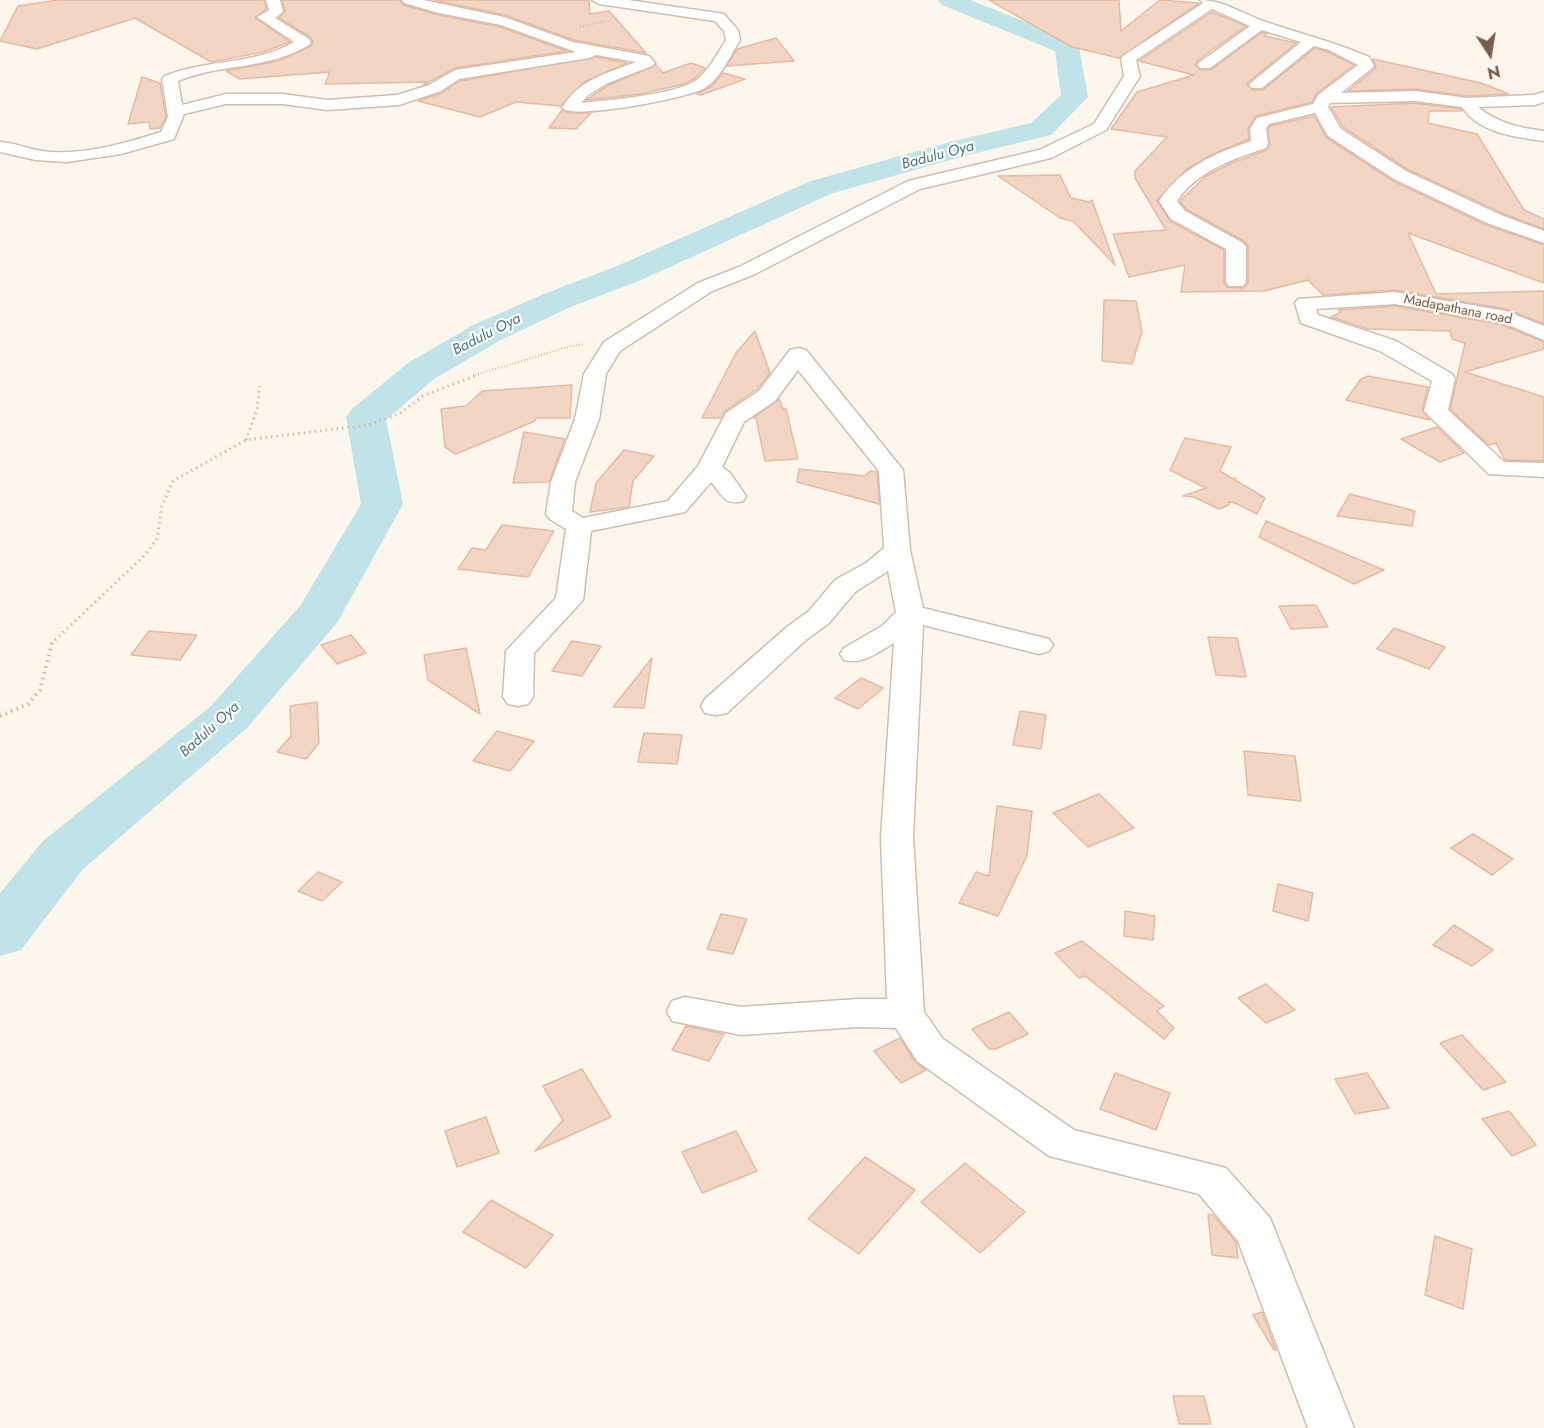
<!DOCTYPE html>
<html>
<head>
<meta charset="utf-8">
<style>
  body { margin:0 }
  #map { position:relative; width:1544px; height:1428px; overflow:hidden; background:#fdf6ec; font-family:Jost,sans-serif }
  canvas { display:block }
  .north { position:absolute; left:1460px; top:24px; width:60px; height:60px; -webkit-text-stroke:4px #fffaf3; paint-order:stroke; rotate:168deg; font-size:16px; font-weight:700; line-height:24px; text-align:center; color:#7a5c4d }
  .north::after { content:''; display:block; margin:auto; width:21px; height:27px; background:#7a5c4d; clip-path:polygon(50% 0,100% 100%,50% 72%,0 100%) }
</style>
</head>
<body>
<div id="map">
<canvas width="1544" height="1428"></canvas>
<div class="north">N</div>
</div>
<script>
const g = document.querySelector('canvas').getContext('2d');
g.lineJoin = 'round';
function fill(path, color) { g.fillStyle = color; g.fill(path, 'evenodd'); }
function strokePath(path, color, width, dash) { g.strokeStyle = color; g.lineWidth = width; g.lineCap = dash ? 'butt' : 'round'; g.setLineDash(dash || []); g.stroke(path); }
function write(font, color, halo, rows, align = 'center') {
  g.font = font + ' Jost,sans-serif'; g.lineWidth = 4.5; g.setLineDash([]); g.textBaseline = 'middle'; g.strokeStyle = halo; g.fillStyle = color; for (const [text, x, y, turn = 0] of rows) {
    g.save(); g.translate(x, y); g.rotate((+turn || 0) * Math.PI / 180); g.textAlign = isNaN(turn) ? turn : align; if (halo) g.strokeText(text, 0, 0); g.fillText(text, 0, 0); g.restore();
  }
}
const river = new Path2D(`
  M938,0H970L1076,42L1079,47L1088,97L1051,135L968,155L833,193L641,280L568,308L499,341L434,379L386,420L403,504L337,623L247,728L83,869L21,950L0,956V893L43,841L211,706L300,606L361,504L346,417L352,409L408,363L473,325L544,294L617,266L811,181L950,142L1031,123L1061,95L1055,51L942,5Z`);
const building = new Path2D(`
  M58,0H264L266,9L255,18L290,42L263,52L211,62L135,18L37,49L0,41L18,6Z
  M282,0H400L403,5L439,15L500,27L567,51L455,68L423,85L427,82L325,84L330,72L240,79L226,71L278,61L311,46L313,41L310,37L279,18L285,11Z
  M434,0H589L590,14L609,11L646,53L574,40L505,15Z
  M989,0H1119L1121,31L1160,0L1199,3L1119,58L1072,47Z
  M1212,12L1246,26L1198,60L1195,65L1200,70H1211L1262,32L1267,34L1264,36L1296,43L1247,83L1252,90H1263L1315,48L1328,52L1354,65L1317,93L1312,102L1256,116L1248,128L1249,139L1211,155L1187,169L1157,200L1170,221L1224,250V282L1227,287L1243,288L1248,283V246L1244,241L1186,209L1180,201L1206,176L1230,164L1267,150L1270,144L1268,129L1270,126L1314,116L1327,138L1393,181L1486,225L1544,245V283L1408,233L1436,294L1544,291V324L1506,309L1395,290L1323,295L1308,280L1264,291L1181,292L1185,265L1129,277L1113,234L1166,230L1135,178V171L1167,137L1111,129L1137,92L1194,75L1139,61Z
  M776,38L794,61L727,66L737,49Z
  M596,57L627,63L584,82L561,106L516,102L480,117L418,101L442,93L460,81Z
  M1373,59L1481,83L1509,94L1467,96L1415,89L1348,91L1376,68Z
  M691,63L705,68L694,79L684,84L640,94L586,100L609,85L656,65L663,73Z
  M723,73L745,79L701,95L697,94L712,86Z
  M142,77L160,83L166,117L160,128L150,129L149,122L128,124Z
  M1415,103L1461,109L1462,111H1429L1428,123L1477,134L1524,210L1544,219V229L1502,213L1407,169L1343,127L1331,107Z
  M562,110L570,113H591L576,129L549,128Z
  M1060,175L1071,198L1089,202L1092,200L1115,265L1073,221L1060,218L998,176Z
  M1104,300L1136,301L1142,332L1132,364L1102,361Z
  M1395,306L1500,324L1544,342V349L1465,372L1544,397V461L1505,460L1496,443L1489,445L1450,409L1465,343L1452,339L1450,331L1368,329L1331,317L1341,312L1338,310Z
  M755,331L770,373L757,389L725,411L721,418H702L736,353Z
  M1368,376L1428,387L1422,410L1430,420L1346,400L1361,379Z
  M572,385L570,418H535V421L456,454L445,447L441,409L466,406L482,391Z
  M779,399L783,409H786L798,459L765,461L756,418H753Z
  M1437,427L1464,453L1440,462L1401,439Z
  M524,432L565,439L549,482L513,483Z
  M1185,438L1231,447L1220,471L1233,479L1236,478L1235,480L1265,498L1257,514L1235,503L1229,502V505L1219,509L1194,497L1183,496L1206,488L1170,470Z
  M624,450L654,456L633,481L629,507L590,512L596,483Z
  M799,469L865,476L870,471L877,472L879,504L797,482Z
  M1350,494L1415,511L1412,526L1337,516Z
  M1266,521L1384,570L1354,584L1259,537Z
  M502,525L554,531L528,577L458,569L472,548L486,550Z
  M1316,605L1328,627L1291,629L1279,606Z
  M1394,628L1445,647L1429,669L1377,649Z
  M149,631L197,635L180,660L131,655Z
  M351,635L366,653L337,664L321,645Z
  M1208,637L1237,638L1246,677L1216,675Z
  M572,641L601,646L582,676L552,671Z
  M466,648L480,714L428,680L424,655Z
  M652,658L644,708L613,707Z
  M861,678L883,688L858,709L835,698Z
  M317,702L319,743L306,759L277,752L291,736L290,706Z
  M1020,711L1046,715L1041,749L1013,745Z
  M497,731L534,741L510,771L473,761Z
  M644,733L682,735L677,764L638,762Z
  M1244,751L1295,756L1301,801L1248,795Z
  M1099,794L1134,828L1088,847L1053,813Z
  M997,806L1032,811L1027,856L998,916L959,903L976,872L989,876Z
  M1473,834L1513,859L1492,875L1451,848Z
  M318,872L342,882L322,901L298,891Z
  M1278,884L1313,893L1308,921L1273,911Z
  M1125,911L1155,916L1153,940L1124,936Z
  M721,914L747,919L733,954L707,949Z
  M1454,925L1493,950L1472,966L1433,945Z
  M1082,941L1164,1006L1157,1011L1174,1028L1164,1039L1085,976L1079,978L1055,953Z
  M1266,984L1295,1010L1266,1023L1238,998Z
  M1009,1012L1028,1034L996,1049H989L972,1029Z
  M686,1026L724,1034L709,1061L672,1050Z
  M1462,1035L1506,1082L1483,1090L1440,1043Z
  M900,1038L915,1062L926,1070L901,1083L874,1051Z
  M582,1069L611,1117L535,1151L563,1120L543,1086Z
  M1115,1073L1170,1093L1156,1130L1100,1109Z
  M1367,1073L1389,1108L1355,1114L1335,1079Z
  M1509,1111L1536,1145L1512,1156L1482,1119Z
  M486,1117L499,1153L457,1167L445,1131Z
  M736,1131L757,1171L702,1193L682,1152Z
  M865,1157L915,1190L859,1254L808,1219Z
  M965,1163L1025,1212L980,1253L921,1202Z
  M491,1200L553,1235L526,1268L463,1232Z
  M1208,1214L1213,1215L1236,1242L1238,1258L1212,1255Z
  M1435,1236L1472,1249L1463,1309L1425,1295Z
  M1262,1312L1276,1350H1274L1253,1315Z
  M1173,1396H1204L1211,1424H1179Z`);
const pathFar2 = new Path2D(`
  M580,27L605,21
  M475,375L571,346L585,344`);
const pathFar1 = new Path2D(`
  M246,440L257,409L260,386
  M51,644L145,555L157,539L162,506L173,481L246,440L368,425L399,414L423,396L479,374`);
const path = new Path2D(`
  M0,716L28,704L40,690L52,643`);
const minor = new Path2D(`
  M266,0H280L283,12L275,18L309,39L311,42L309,45C268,70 221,63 178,81L182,105L226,94H283L327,100L397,95L429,85L455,70L576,52L501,25L439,13L404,3L402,0H423L504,17L573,42L649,56L655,63L652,66L608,83L588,95L581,103C608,100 673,95 695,81C709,71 717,54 726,40L724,31L715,21L599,4L592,0H628L724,14L738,30L740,40C730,56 721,78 705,88C689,98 572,120 562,108C578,80 607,73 636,62L596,55L589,58L459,79L441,91L399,105L327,110L283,104H226L184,114L174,139L121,154L67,162L36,160L0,152V142C17,143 33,151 51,152C88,154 126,143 161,132L168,117L162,79L165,76C206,59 255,65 294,42L257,17L269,10Z
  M1200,0C1224,0 1244,15 1266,22C1301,34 1335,42 1369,57L1374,66L1371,69L1341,93L1415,91L1467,98L1533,95L1544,92V102L1535,105L1478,107C1497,123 1520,128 1544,131V141C1515,137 1479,133 1462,107L1415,101L1330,103L1328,107L1341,129L1406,171L1501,215L1544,231V243L1487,223L1394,179L1328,136L1315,113L1269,124L1266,129L1268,144L1266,148C1233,159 1197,171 1177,201L1185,211L1243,243L1246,247V282L1243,286H1229L1226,282V249L1171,219L1159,201C1182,167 1214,154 1251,141L1250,129L1257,118L1313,104L1318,95L1358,65L1329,50L1314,46L1262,88H1252L1249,85L1252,82L1301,42L1262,30L1210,68H1200L1197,65L1200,62L1250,26L1212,9L1136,60L1140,76L1106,130L1051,158L920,189L753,275L712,291L620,351L606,374L599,419L575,482L572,511L583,518L668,501L698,466L726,413L759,391L790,350L798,348L806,350L903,470L910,550L923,608L1049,639L1053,645L1049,651L1039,654L923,625L913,837L924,1012L943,1039L1074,1130L1226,1168L1270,1218L1354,1428H1308L1238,1241L1199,1194L1049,1156L917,1061L896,1028L858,1027L741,1035L672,1021L667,1011L672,1001L685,997L741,1007L858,999H887L881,837L894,643C878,652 863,665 844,660L840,654L844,648L882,626L896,612L888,571L855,592L829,623L807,639L727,713L716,715L705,713L701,706L705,699L787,627L809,611L835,580L866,563L884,548L879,471L798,370L775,401L744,422L722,467L730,473L746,496L743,501C724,506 722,494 711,482L685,512L591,531L583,600L534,653L533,697L528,704L518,706L508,704L503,697L506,651L556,598L566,529L550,519L546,514L551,482L575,419L584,374L604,342L698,283L739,267L908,181L1039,150L1094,124L1124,76L1121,59L1123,56L1203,3Z
  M1395,292L1506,311L1544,326V340L1501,322L1395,304L1316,309L1318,315L1396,341L1452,374L1455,379L1448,410L1504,462L1544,463V477L1489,474L1424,411L1432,381L1380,351L1301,323L1295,303L1298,299Z`);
const farStreetnames = [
  ["Madapathana road",1458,310,11]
];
const farWaternames = [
  ["Badulu Oya",938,156,-15],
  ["Badulu Oya",487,335,-27],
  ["Badulu Oya",210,730,-42]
];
fill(river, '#bfe3e8');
fill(building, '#f3d5c3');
strokePath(building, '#e6bba3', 1.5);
strokePath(minor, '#d1beb0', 3);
strokePath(pathFar2, '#d9b8a5', 2, [1, 2]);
strokePath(pathFar1, '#d9b8a5', 3, [1.5, 4]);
strokePath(path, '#d9b8a5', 4, [1.5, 4.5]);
fill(minor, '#fff');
write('14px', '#7a5c4d', '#fffaf3', farStreetnames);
write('italic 15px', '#437c86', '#fffaf3', farWaternames);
</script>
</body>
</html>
